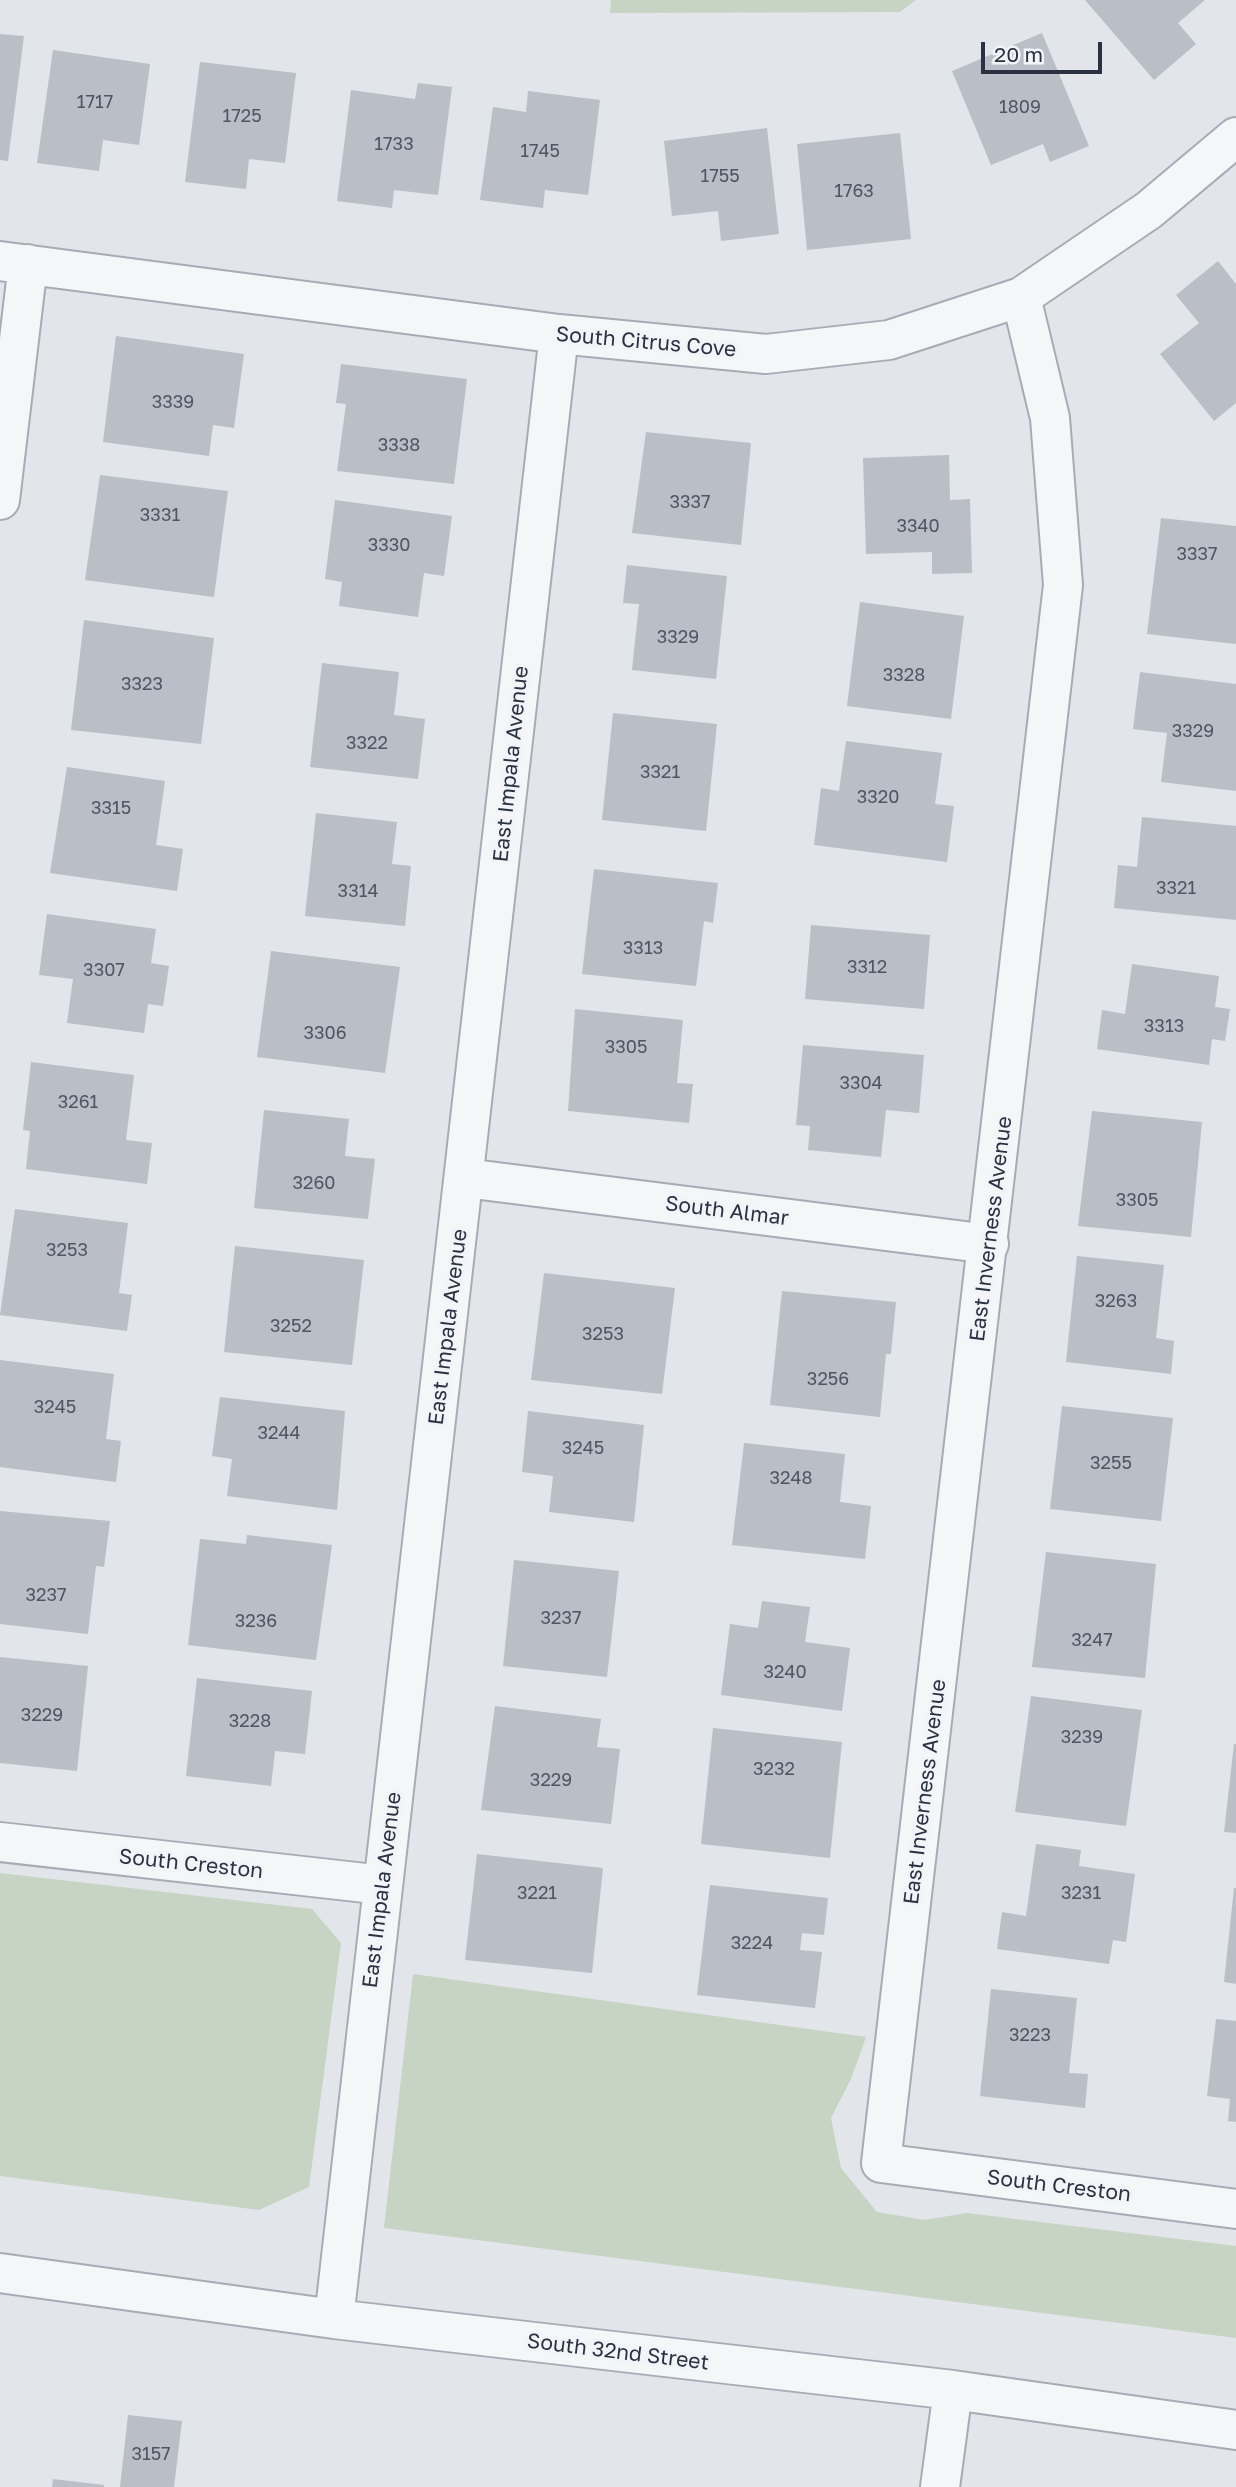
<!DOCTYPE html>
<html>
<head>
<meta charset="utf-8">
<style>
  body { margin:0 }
  #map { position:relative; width:1236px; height:2487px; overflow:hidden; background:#e2e5ea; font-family:"Golos Text",sans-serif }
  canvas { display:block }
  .scale { position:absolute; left:981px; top:42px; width:121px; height:32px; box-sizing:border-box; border:4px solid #2a3242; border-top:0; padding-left:9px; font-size:21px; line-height:24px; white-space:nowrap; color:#2a3242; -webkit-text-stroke:5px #f2f4f8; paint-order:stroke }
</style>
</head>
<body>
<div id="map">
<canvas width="1236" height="2487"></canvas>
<div class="scale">20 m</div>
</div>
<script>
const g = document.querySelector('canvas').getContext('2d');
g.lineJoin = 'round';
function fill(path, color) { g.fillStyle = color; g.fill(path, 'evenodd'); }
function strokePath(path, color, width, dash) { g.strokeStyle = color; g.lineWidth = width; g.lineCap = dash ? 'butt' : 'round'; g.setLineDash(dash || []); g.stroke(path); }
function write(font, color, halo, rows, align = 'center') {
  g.font = font + ' "Golos Text",sans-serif'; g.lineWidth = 7; g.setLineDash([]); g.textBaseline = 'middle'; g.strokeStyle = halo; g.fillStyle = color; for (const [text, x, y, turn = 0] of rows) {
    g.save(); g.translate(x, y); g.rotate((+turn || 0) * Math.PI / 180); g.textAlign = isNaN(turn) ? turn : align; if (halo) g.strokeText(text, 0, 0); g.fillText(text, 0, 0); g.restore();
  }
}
const green = new Path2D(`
  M611,0H916L900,12L610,13Z
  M0,1873L312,1909L341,1943L309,2187L259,2210L0,2176Z
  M413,1974L866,2037L851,2079L831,2118L841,2168L877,2212L924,2220L967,2213L1236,2246V2338L384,2228Z`);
const building = new Path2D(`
  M1085,0H1205L1178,23L1196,44L1154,80Z
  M1042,33L1089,146L1050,162L1043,144L991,165L952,71Z
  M0,34L24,36L8,161L0,160Z
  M53,50L150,64L139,145L103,140L99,171L37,163Z
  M200,62L296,73L285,163L249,159L246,189L185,182Z
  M418,83L452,87L438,195L394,190L392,208L337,201L351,90L415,99Z
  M528,91L600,100L588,195L545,190L543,208L480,200L493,107L526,112Z
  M767,128L779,234L721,241L718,211L672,216L664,141Z
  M900,133L911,239L807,250L797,144Z
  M1218,261L1236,284V403L1214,421L1160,354L1199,323L1176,295Z
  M116,336L244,354L234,428L213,425L209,456L103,442Z
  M341,364L467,379L454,484L337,471L346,404L336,403Z
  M646,432L751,443L741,545L632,533Z
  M949,455L950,500L970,499L972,573L932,574V552L866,554L863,458Z
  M100,475L228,491L214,597L85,580Z
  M335,500L452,516L444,576L424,573L418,617L339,606L342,582L325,579Z
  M1161,518L1236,526V644L1147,634Z
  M627,565L727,576L716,679L632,670L639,604L623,603Z
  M860,602L964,616L951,719L847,706Z
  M84,620L214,638L201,744L71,730Z
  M322,663L399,672L394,715L425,719L418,779L310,767Z
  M1140,672L1236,684V791L1161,782L1167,733L1133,729Z
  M613,713L717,724L706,831L602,820Z
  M846,741L942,753L935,804L954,806L947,862L814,845L821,788L839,791Z
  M67,767L165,781L156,845L183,849L177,891L50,873Z
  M316,813L397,822L392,864L411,866L405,926L305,916Z
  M1142,817L1236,826V920L1114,908L1118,865L1137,867Z
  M594,869L718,883L713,923L704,921L696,986L582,974Z
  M47,914L156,929L151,963L169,966L163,1006L148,1004L144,1033L67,1023L73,979L39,975Z
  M811,925L930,935L924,1009L805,999Z
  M271,951L400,967L385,1073L257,1057Z
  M1132,964L1219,976L1215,1007L1230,1009L1225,1041L1212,1039L1209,1065L1097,1049L1102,1010L1125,1014Z
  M575,1009L683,1020L677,1083L693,1084L689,1123L568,1111Z
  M803,1045L924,1055L919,1113L886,1110L881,1157L808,1150L810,1126L796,1125Z
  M31,1062L134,1075L126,1140L152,1143L147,1184L26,1169L30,1131L23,1130Z
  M264,1110L349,1119L345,1156L375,1159L368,1219L254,1208Z
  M1092,1111L1202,1122L1191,1237L1078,1226Z
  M15,1209L128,1223L119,1293L132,1295L127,1331L0,1315Z
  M235,1246L364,1260L352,1365L224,1352Z
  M1077,1256L1164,1265L1156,1338L1174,1341L1171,1374L1066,1362Z
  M544,1273L675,1288L662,1394L531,1380Z
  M782,1291L896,1302L891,1354H886L880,1417L770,1405Z
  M0,1360L114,1374L106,1439L121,1441L116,1482L0,1467Z
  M220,1397L345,1411L337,1510L227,1496L232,1459L212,1456Z
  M1062,1406L1173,1418L1161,1521L1050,1509Z
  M528,1411L644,1425L634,1522L549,1512L553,1476L522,1472Z
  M744,1443L845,1454L840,1502L871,1506L865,1559L732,1545Z
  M0,1511L110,1521L104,1567L96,1566L88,1634L0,1624Z
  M247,1535L332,1545L316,1660L188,1645L200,1539L246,1544Z
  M1046,1552L1156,1564L1145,1678L1032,1667Z
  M514,1560L619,1571L607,1677L503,1666Z
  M762,1601L810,1607L805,1642L850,1648L842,1711L721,1695L730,1624L758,1628Z
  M0,1657L88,1666L77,1771L0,1763Z
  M197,1678L312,1691L305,1754L275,1751L271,1786L186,1776Z
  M1031,1696L1142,1710L1126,1826L1015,1812Z
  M495,1706L601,1719L597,1747L620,1749L611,1824L481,1810Z
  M713,1728L842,1742L830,1858L701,1844Z
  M1234,1744H1236V1833L1224,1832Z
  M1036,1844L1081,1850L1079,1866L1135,1874L1126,1942L1113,1940L1109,1964L997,1949L1002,1912L1026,1916Z
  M477,1854L603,1868L592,1973L465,1960Z
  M710,1885L828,1898L824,1935L802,1933L800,1950L822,1952L815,2008L697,1995Z
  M1234,1888H1236V1984L1224,1982Z
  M991,1989L1077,1998L1069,2073L1088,2074L1085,2108L980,2096Z
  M1216,2019L1236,2021V2122L1228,2121L1230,2099L1207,2096Z
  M128,2415L182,2421L174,2487H120Z
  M53,2479L104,2485V2487H52Z`);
const minor = new Path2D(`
  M0,261L559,334L766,354L889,340L1021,297L1149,210L1236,137
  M1021,297L1050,418L1063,585L881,2163L1236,2209
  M0,500L28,264
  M465,1178L989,1244
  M0,1842L383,1885
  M0,2273L334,2319L953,2390L1236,2430
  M334,2319L559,334
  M940,2487L953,2390`);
const numberNames = [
  ["1717",95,102],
  ["1809",1020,107],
  ["1725",242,116],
  ["1733",394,144],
  ["1745",540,151],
  ["1755",720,176],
  ["1763",854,191],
  ["3339",173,402],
  ["3338",399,445],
  ["3337",690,502],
  ["3331",160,515],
  ["3340",918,526],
  ["3330",389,545],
  ["3337",1197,554],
  ["3329",678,637],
  ["3328",904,675],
  ["3323",142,684],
  ["3329",1193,731],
  ["3322",367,743],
  ["3321",660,772],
  ["3320",878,797],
  ["3315",111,808],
  ["3321",1176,888],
  ["3314",358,891],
  ["3313",643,948],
  ["3312",867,967],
  ["3307",104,970],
  ["3313",1164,1026],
  ["3306",325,1033],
  ["3305",626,1047],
  ["3304",861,1083],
  ["3261",78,1102],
  ["3260",314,1183],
  ["3305",1137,1200],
  ["3253",67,1250],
  ["3263",1116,1301],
  ["3252",291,1326],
  ["3253",603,1334],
  ["3256",828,1379],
  ["3245",55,1407],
  ["3244",279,1433],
  ["3245",583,1448],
  ["3255",1111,1463],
  ["3248",791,1478],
  ["3237",46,1595],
  ["3237",561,1618],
  ["3236",256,1621],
  ["3247",1092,1640],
  ["3240",785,1672],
  ["3229",42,1715],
  ["3228",250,1721],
  ["3239",1082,1737],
  ["3232",774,1769],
  ["3229",551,1780],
  ["3221",537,1893],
  ["3231",1081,1893],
  ["3224",752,1943],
  ["3223",1030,2035],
  ["3157",151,2454]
];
const streetNames = [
  ["South Citrus Cove",646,342,5],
  ["East Impala Avenue",511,764,-84],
  ["South Almar",727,1211,7],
  ["East Inverness Avenue",991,1229,-83],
  ["East Impala Avenue",448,1327,-83],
  ["East Inverness Avenue",925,1792,-83],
  ["South Creston",191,1864,6],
  ["East Impala Avenue",382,1890,-83],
  ["South Creston",1059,2186,7],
  ["South 32nd Street",618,2352,7]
];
fill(green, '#c7d4c3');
fill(building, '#b9bec7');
strokePath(minor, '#a7acb4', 42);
strokePath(minor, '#f5f6f8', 38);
write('18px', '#4e5563', null, numberNames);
write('21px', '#2a3242', '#f2f4f8', streetNames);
</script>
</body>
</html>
